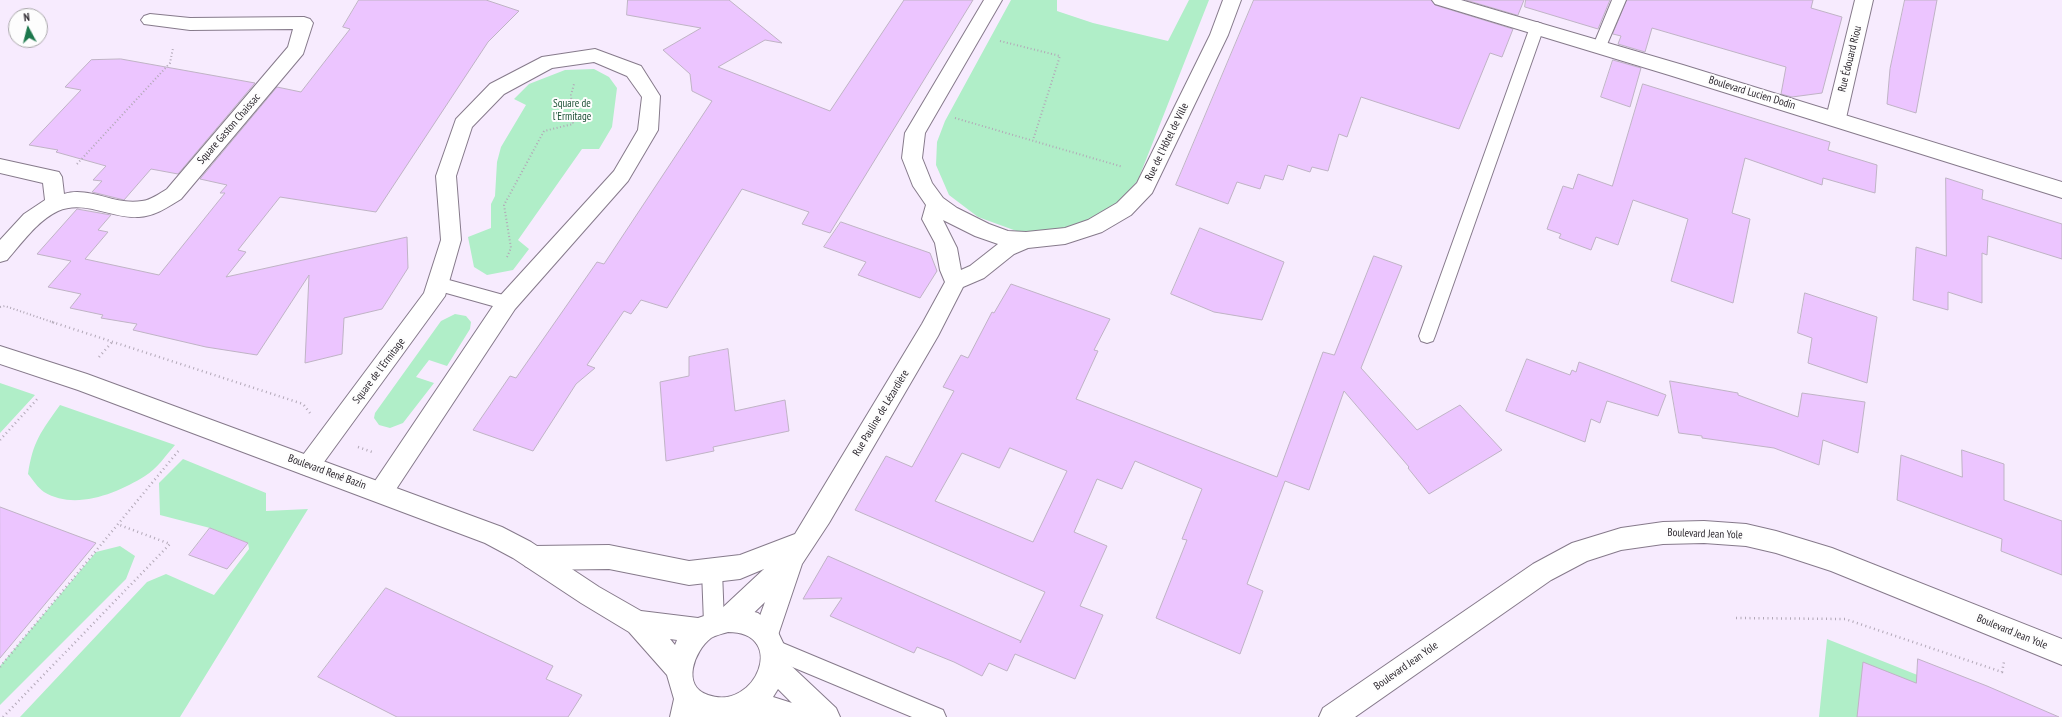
<!DOCTYPE html>
<html>
<head>
<meta charset="utf-8">
<style>
  body { margin:0 }
  #map { position:relative; width:2062px; height:717px; overflow:hidden; background:#f7ebfe; font-family:"PT Sans Narrow",sans-serif }
  canvas { display:block }
  .north { position:absolute; left:8px; top:8px; width:40px; height:40px; box-sizing:border-box; background:#fdfdfd; border:1px solid #a9a7aa; border-radius:50%; rotate:353deg; font-size:11px; font-weight:700; line-height:16px; text-align:center; color:#2c272e }
  .north::after { content:''; display:block; margin:auto; width:14px; height:18px; background:#1c774c; clip-path:polygon(50% 0,100% 100%,50% 72%,0 100%) }
</style>
</head>
<body>
<div id="map">
<canvas width="2062" height="717"></canvas>
<div class="north">N</div>
</div>
<script>
const g = document.querySelector('canvas').getContext('2d');
g.lineJoin = 'round';
function fill(path, color) { g.fillStyle = color; g.fill(path, 'evenodd'); }
function strokePath(path, color, width, dash) { g.strokeStyle = color; g.lineWidth = width; g.lineCap = dash ? 'butt' : 'round'; g.setLineDash(dash || []); g.stroke(path); }
function write(font, color, halo, rows, align = 'center') {
  g.font = font + ' "PT Sans Narrow",sans-serif'; g.lineWidth = 4; g.setLineDash([]); g.textBaseline = 'middle'; g.strokeStyle = halo; g.fillStyle = color; for (const [text, x, y, turn = 0] of rows) {
    g.save(); g.translate(x, y); g.rotate((+turn || 0) * Math.PI / 180); g.textAlign = isNaN(turn) ? turn : align; if (halo) g.strokeText(text, 0, 0); g.fillText(text, 0, 0); g.restore();
  }
}
const green = new Path2D(`
  M1011,0H1057V11L1093,23L1168,41L1189,0H1209L1138,180L1121,200L1095,217L1063,229L1022,233L978,217L949,195L936,165L937,142L945,121Z
  M594,69L609,77L617,88L612,127L599,149H582L518,240L529,249L513,270L487,275L474,267L468,237L491,228V204L495,196L497,162L501,147L526,105L514,99L529,84L565,70Z
  M455,314L466,316L471,322L470,329L447,366L429,360L416,377L434,383L403,423L390,428L379,425L374,418L375,413L441,321Z
  M0,383L35,395L0,433Z
  M60,405L175,445C166,455 157,469 145,476C118,493 75,511 44,492C38,488 33,480 28,474C33,441 41,432 60,405Z
  M183,459L266,493V511L308,509L180,717H20L147,582L166,574L214,595L249,549L248,543L210,528L160,515L159,483Z
  M120,546L135,556L126,579L0,705V666L96,552Z
  M1827,639L2023,717H1819Z`);
const building = new Path2D(`
  M359,0H486L519,11L488,42L376,212L280,197L238,250L246,252L226,277L407,237L408,268L382,309L344,318L342,354L305,363L309,275L257,355L206,347L133,330L137,324L101,318L103,315L70,308L81,294L48,287L71,261L37,254L77,209L111,215L98,230L108,232L85,259L159,275L225,193H220L227,185L200,179L277,87L301,92L350,29L343,27Z
  M628,0H729L782,43L765,40L718,67L830,111L904,0H973L830,233L802,224L809,212L742,189L667,308L641,300L631,314L624,311L587,365L595,368L576,384L533,451L473,430L510,376L516,378L597,262L604,264L712,101L692,91L690,74L663,50L701,28L627,15Z
  M1254,0H1431L1435,5L1513,29L1502,57L1490,53L1459,129L1361,97L1347,137L1339,134L1328,171L1312,167L1310,172L1288,165L1283,180L1265,175L1260,189L1237,182L1228,204L1176,185Z
  M1466,0H1524L1518,15Z
  M1526,0H1610L1598,29L1525,7Z
  M1627,0H1813L1811,8L1842,17L1822,93L1792,97L1781,94L1786,67L1652,28L1645,52L1618,44L1621,36L1613,34Z
  M1905,0H1937L1916,113L1887,104L1890,69Z
  M121,59L255,83L178,174L151,169L124,200L92,192L102,181L93,180L106,166L56,152L58,150L29,145L81,90L65,87L91,60Z
  M1613,60L1641,68L1630,107L1601,97Z
  M1643,84L1830,142L1828,150L1877,165L1875,193L1823,178L1822,185L1745,158L1732,213L1750,219L1733,303L1671,281L1688,219L1633,200L1618,245L1596,237L1591,250L1559,238L1561,234L1547,229L1563,186L1573,189L1578,174L1612,186Z
  M1946,178L1983,190L1982,199L2062,224V259L1988,236L1987,255L1982,253V303L1948,292V310L1913,300L1916,247L1946,256Z
  M841,222L930,253L937,271L920,298L858,275L866,262L824,247Z
  M1200,228L1284,262L1262,320L1214,312L1171,294Z
  M1374,256L1402,266L1361,368L1417,430L1460,405L1502,450L1429,494L1408,468L1409,467L1344,391L1309,490L1285,481L1247,584L1263,591L1240,654L1156,618L1187,540L1182,539L1202,489L1135,461L1122,489L1097,479L1074,532L1107,546L1080,606L1103,615L1075,679L1015,654L1007,671L989,663L982,676L954,662L917,647L914,653L830,616L842,598L803,599L828,556L1021,641L1020,643L1045,592L855,510L886,456L912,467L954,391L943,387L961,355L968,358L992,312L994,313L1011,284L1110,319L1094,350L1098,351L1076,399L1277,477L1323,352L1334,355ZM1010,448L1067,471L1033,542L935,501L962,453L999,468Z
  M1805,293L1877,317L1867,383L1808,363L1812,338L1798,333Z
  M728,349L735,411L785,400L789,431L713,447L714,451L666,461L660,382L689,376V357Z
  M1527,359L1570,375L1572,370L1576,372L1579,362L1666,395L1658,416L1607,401L1600,423L1591,419L1585,442L1506,411Z
  M1670,381L1738,393V395L1798,417L1802,393L1865,402L1858,453L1823,440L1819,465L1774,448L1702,438V436L1679,433Z
  M1962,450L2004,464V500L2062,521V575L2001,551L2002,539L1897,500L1901,455L1962,477Z
  M0,507L96,543L0,658Z
  M210,528L248,543L227,569L189,555Z
  M386,588L553,666L546,679L582,695L568,717H397L318,677Z
  M1918,659L1987,686L2059,717H1857L1863,662L1916,683Z`);
const pathFar1 = new Path2D(`
  M1000,41L1060,56L1033,140
  M955,118L1123,167
  M77,164L170,63L173,48
  M507,257L511,248L504,205L544,131L573,124L571,95L574,84
  M0,307L5,306L55,323`);
const path = new Path2D(`
  M52,322L303,404L310,413
  M99,357L113,341
  M0,440L39,397
  M358,447L372,452
  M1736,618L1845,619L2002,672L2004,662
  M0,667L180,449
  M3,717L170,544L117,524`);
const service = new Path2D(`
  M1612,0H1626L1605,49H1595L1593,46Z
  M1537,22L1542,24L1544,27L1435,336L1433,341L1427,343L1421,341L1419,336L1530,27L1532,24Z
  M438,277L507,296L513,298L515,303L513,308L507,310L432,289L430,284L432,279Z
  M712,562L719,565L722,571L724,623L721,630L714,633L707,630L704,623L702,571L705,565Z
  M773,639L943,710L946,717H912L766,656L763,649L766,642Z`);
const minor = new Path2D(`
  M984,0H1002L925,133L922,158L932,183L943,198L957,208L989,224L1008,231L1026,232L1065,228L1088,220L1117,203L1137,183L1210,35L1223,0H1241L1228,35L1152,193L1131,215L1102,232L1065,244L1028,248L1014,254L984,278L963,287L938,336L829,523L802,564L775,644L766,647L757,644L753,635L765,602L737,629L728,632L719,629L715,620L719,611L764,569L740,579L689,585L609,569L534,570L525,566L522,558L525,550L534,546L609,545L689,561L740,555L795,534L922,324L945,282L940,270L935,243L922,219L926,205L913,186L902,158L905,133ZM943,220L975,236L998,244L970,266L961,270L957,248Z
  M1855,0H1873L1846,118L1843,123L1836,125L1829,123L1826,118Z
  M150,14L190,18L304,17L310,19L313,23L303,54L181,199C168,207 155,216 139,217C112,219 84,199 58,211C37,221 22,243 7,260L0,262V240L24,214L45,200L43,183L0,173V159L59,172L62,177L64,194C90,186 115,206 142,201C151,200 159,194 167,189L288,47L293,29L190,30L144,24L141,20L144,16Z
  M595,49L641,66L660,96L658,130L628,181L515,309L389,500L381,503L373,500L369,492L373,484L499,297L614,171L638,130L642,97L627,76L594,62L552,68L504,94L472,127L456,176L461,240L445,296L316,473L308,476L300,473L296,466L300,459L424,293L441,240L436,176L456,119L490,84L542,57Z`);
const tertiary = new Path2D(`
  M1432,0H1461L1683,65L2062,182V198L1669,75L1435,4Z`);
const secondary = new Path2D(`
  M0,346L87,374L502,527L531,542L599,587L641,611L698,618L728,608L744,609L758,613L776,628L785,647L786,661L836,708L840,717H670L674,699L667,675L629,632L581,603L513,558L485,543L78,390L0,364ZM728,632C788,632 756,712 708,695C681,686 694,651 711,638C716,635 722,634 728,632ZM670,639L677,640L675,645ZM778,689L792,703L773,697Z
  M1704,521L1746,524L1776,531L1832,548L2062,639V665L1831,571L1776,553L1746,546L1704,543L1663,544L1621,550L1587,561L1551,580L1355,717H1319L1323,708L1533,564L1572,543L1621,528L1663,522Z`);
const streetNames = [
  ["Rue Édouard Riou",1850,59,-76],
  ["Boulevard Lucien Dodin",1752,93,17],
  ["Square Gaston Chaissac",229,129,-49],
  ["Rue de l'Hôtel de Ville",1167,142,-64],
  ["Square de l'Ermitage",379,371,-53],
  ["Rue Pauline de Lézardière",881,413,-59],
  ["Boulevard René Bazin",327,472,20],
  ["Boulevard Jean Yole",1705,534,2],
  ["Boulevard Jean Yole",2012,632,22],
  ["Boulevard Jean Yole",1406,666,-35]
];
const parkNames = [
  ["Square de",572,104],
  ["l'Ermitage",572,117]
];
fill(green, '#b0eec8');
fill(building, '#ecc5ff');
strokePath(building, '#bfb3c5', 1);
strokePath(service, '#867a8b', 2);
strokePath(minor, '#867a8b', 2);
strokePath(tertiary, '#867a8b', 2);
strokePath(secondary, '#867a8b', 2);
strokePath(pathFar1, '#b2a8b7', 2, [1, 2.5]);
strokePath(path, '#b2a8b7', 2.5, [1, 3.5]);
fill(service, '#fff');
fill(minor, '#fff');
fill(tertiary, '#fff');
fill(secondary, '#fff');
write('11px', '#2c272e', '#fdfdfd', streetNames);
write('11px', '#1e5136', '#fdfdfd', parkNames);
</script>
</body>
</html>
